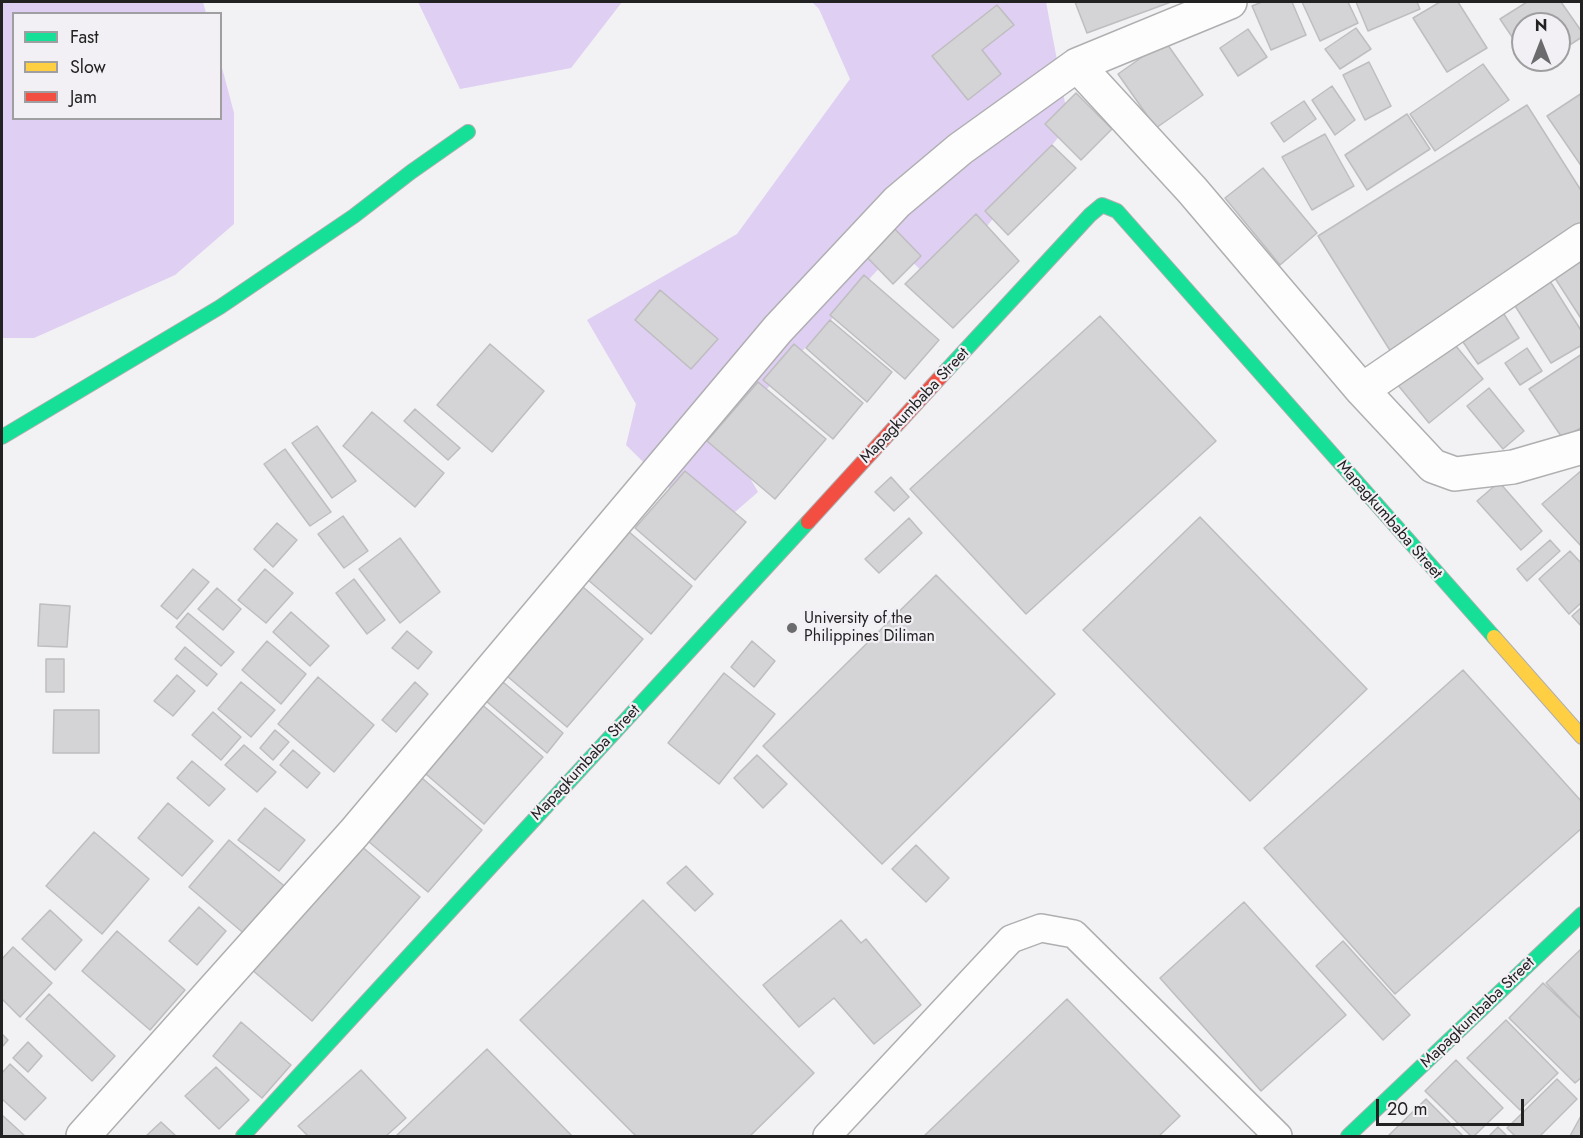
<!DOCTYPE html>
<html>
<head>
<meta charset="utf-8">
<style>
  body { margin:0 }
  #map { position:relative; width:1583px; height:1138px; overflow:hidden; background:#f2f1f3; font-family:Jost,sans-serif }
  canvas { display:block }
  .frame { position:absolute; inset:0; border:3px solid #232223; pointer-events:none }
  .legend { position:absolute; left:12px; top:12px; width:210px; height:108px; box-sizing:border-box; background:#f2f0f4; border:2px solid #9f9ea0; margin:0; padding:8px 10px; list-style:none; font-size:18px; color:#232223 }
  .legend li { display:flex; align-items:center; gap:12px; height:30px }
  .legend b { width:30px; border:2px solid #9f9ea0 }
  .north { position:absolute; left:1511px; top:12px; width:60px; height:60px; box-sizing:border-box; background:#f2f0f4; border:2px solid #9f9ea0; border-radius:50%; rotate:0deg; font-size:16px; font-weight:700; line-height:24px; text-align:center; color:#232223 }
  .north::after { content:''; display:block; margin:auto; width:21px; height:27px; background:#6b6a6c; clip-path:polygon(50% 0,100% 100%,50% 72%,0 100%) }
  .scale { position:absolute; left:1376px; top:1099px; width:148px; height:27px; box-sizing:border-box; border:3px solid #232223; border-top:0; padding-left:8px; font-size:18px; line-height:21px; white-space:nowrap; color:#232223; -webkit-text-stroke:4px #f2f0f4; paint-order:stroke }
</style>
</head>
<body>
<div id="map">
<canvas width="1583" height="1138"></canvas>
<div class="frame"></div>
<ul class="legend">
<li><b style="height:8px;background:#16e098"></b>Fast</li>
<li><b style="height:8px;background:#ffcf43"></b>Slow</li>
<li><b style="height:8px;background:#f24e42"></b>Jam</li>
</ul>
<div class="north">N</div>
<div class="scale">20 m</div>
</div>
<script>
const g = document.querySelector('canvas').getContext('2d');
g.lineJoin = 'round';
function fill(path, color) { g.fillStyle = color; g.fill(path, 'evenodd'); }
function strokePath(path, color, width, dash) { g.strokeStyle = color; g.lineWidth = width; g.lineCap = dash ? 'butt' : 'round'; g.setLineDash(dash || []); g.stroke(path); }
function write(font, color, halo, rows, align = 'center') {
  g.font = font + ' Jost,sans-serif'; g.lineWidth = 4.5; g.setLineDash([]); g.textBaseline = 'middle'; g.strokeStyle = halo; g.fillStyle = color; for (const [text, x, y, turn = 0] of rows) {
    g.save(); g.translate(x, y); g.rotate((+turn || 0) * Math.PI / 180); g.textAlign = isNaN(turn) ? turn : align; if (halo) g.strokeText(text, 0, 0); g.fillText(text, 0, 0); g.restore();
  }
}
const green = new Path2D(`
  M2,2H203L206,13L14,14V118H220L221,64L234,113V224L175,275L34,338H2Z
  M418,2H622L571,68L460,89Z
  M812,2H1046L1069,124L938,287L898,248L725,434L758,492L713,531L626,445L636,404L587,320L737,234L850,79L819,9Z`);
const building = new Path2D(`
  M1075,2H1171L1087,33Z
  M1262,2H1292L1306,35L1271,50L1252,6Z
  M1302,2H1348L1358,23L1320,41Z
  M1356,2H1417L1420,9L1368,31Z
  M1440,2H1458L1487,48L1447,72L1413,18Z
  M1527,2H1561L1582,32V37L1559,52V24H1523V53L1500,19Z
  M997,5L1014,25L982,50L1001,74L968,100L932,56Z
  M1356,28L1371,49L1340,69L1325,49Z
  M1248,29L1267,57L1238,76L1220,48Z
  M1165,41L1203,95L1156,128L1118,74Z
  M1527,60H1548L1534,69Z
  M1369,62L1391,106L1365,120L1343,75Z
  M1483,64L1509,100L1435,151L1410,114Z
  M1332,86L1355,120L1335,135L1312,100Z
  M1076,93L1112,129L1081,160L1045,124Z
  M1582,93V167L1547,116Z
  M1304,101L1316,119L1284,142L1271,123Z
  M1527,105L1582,192V233L1391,352L1318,236Z
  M1407,114L1430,149L1367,190L1345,155Z
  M1325,134L1354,186L1312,210L1282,157Z
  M1052,145L1076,168L1008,235L985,211Z
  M1263,168L1317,233L1280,265L1225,198Z
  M976,214L1019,261L953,328L905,284Z
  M890,224L921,256L893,284L862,252Z
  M1582,253V320L1551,272Z
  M1543,270L1582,332V345L1551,363L1507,293Z
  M864,275L939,340L905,379L830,315Z
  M660,290L718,339L691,369L635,320Z
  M1502,311L1519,338L1478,364L1461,339Z
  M1100,316L1216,441L1026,614L910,489Z
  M830,320L892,372L867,402L806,348Z
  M1451,340L1483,379L1429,423L1397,384Z
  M490,344L544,391L492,452L437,405Z
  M794,344L863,403L833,439L763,380Z
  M1527,348L1542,371L1520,385L1505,363Z
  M1582,354V427L1563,439L1529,389Z
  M758,382L826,439L775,499L707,441Z
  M1489,388L1524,431L1503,449L1467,406Z
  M415,409L460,448L448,460L404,421Z
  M372,412L444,473L415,507L343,446Z
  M317,426L356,481L332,498L292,443Z
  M285,449L331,512L310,526L264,464Z
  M1582,470V547L1542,504Z
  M685,471L746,522L695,580L635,528Z
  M891,477L909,497L894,511L875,492Z
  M1499,482L1542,531L1521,550L1477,501Z
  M343,516L368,551L344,568L318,534Z
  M1200,517L1367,689L1250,801L1083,630Z
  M909,518L922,533L879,573L865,559Z
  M277,523L297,540L273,567L254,549Z
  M628,531L692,586L651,634L587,579Z
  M400,538L440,592L400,623L359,569Z
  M1550,540L1560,551L1527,581L1517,569Z
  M1570,551L1582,564V602L1569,614L1539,579Z
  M193,569L209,582L177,619L161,606Z
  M265,569L293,593L266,623L238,600Z
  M936,575L1055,694L882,864L763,746Z
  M354,579L385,620L367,634L336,593Z
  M583,587L643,639L567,727L507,676Z
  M217,588L241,609L223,630L198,609Z
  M40,604L70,606L67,647L38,646Z
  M1582,607V627L1572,616Z
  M291,612L329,646L310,666L273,632Z
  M188,613L234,652L221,666L176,627Z
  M407,631L432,652L418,669L392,648Z
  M267,641L306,674L281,704L242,670Z
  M752,641L775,661L754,687L731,667Z
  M185,647L217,674L207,686L175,659Z
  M46,659H64V692H46Z
  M1463,670L1582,802V828L1395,994L1264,848Z
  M724,673L775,714L719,784L668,743Z
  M177,675L195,691L173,716L154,701Z
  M318,677L374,725L334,772L278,724Z
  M241,682L275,710L251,737L218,709Z
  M415,682L428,694L396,732L382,720Z
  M503,682L563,733L547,753L486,701Z
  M479,702L543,757L484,824L420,769Z
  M54,710H99V753H53Z
  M213,712L241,737L221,760L192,735Z
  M275,730L289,742L273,760L260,748Z
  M244,745L276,772L257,792L225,765Z
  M293,750L320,773L307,788L280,765Z
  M757,755L787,784L763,808L734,778Z
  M192,761L225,789L209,806L177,778Z
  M422,778L482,830L428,892L368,841Z
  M168,803L213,841L182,876L138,838Z
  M265,808L305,840L279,871L238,840Z
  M94,832L149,879L102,934L46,886Z
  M229,840L288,889L247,936L189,887Z
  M359,844L420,897L312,1021L251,969Z
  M916,845L949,878L926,902L892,869Z
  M686,866L713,894L695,911L667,883Z
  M643,900L814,1073L750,1136H636L520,1020Z
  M1244,902L1346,1015L1261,1091L1160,978Z
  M199,907L226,931L197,965L169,941Z
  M50,910L82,940L55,970L22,939Z
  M841,920L861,943L866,939L921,1005L874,1044L834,998L799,1027L763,985Z
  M117,931L185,990L150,1030L82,971Z
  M1343,941L1410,1015L1383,1040L1316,966Z
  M13,947L52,983L20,1017L2,999V959Z
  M1582,948V1018L1581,1019L1546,983Z
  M1543,983L1582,1020V1077L1575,1083L1509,1018Z
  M49,994L115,1056L92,1081L26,1019Z
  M1067,999L1180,1116L1159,1136H924Z
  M1506,1020L1558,1073L1520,1110L1467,1058Z
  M241,1022L291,1065L262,1098L213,1056Z
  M2,1034L8,1040L2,1047Z
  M28,1042L42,1056L28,1072L13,1058Z
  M487,1049L572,1136H396Z
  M1456,1060L1503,1108L1474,1136H1471L1425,1091Z
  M10,1064L46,1098L25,1120L2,1099V1073Z
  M216,1067L249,1100L219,1129L185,1096Z
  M361,1070L406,1118L386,1136H308L298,1126Z
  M1557,1079L1577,1099L1540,1136H1515L1507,1128Z
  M1426,1099L1463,1136H1388Z
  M1582,1114V1136H1570Z
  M2,1115L25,1136H2Z
  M161,1122L176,1136H146Z
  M1498,1127L1507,1136H1489Z`);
const lane = new Path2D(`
  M827,1136L1011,939L1041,928L1074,934L1278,1136`);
const street = new Path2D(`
  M1077,65L1192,190L1362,390L1433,466L1455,474L1471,472L1513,467L1582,447
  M1362,390L1582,240
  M83,1136L354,833L778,329L897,202L960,149L1077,65L1230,2`);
const fast = new Path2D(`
  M945,372L1090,215L1102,205L1117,211L1494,637
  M2,437L220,307L354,216L411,172L468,132
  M243,1136L808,522
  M1348,1136L1582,914`);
const slow = new Path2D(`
  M1494,637L1582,737`);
const jam = new Path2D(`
  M808,522L945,372`);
const markers = [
  [792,628,6,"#6b6a6c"]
];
const streetNames = [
  ["Mapagkumbaba Street",915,406,-47],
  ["Mapagkumbaba Street",1389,520,49],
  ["Mapagkumbaba Street",586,763,-47],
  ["Mapagkumbaba Street",1478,1013,-44]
];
const poiNames = [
  ["University of the",804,619],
  ["Philippines Diliman",804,637]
];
fill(green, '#decff3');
fill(building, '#d4d3d5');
strokePath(building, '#bebdbf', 1.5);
strokePath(lane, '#afaeb0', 30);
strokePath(street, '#afaeb0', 36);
strokePath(fast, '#afaeb0', 16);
strokePath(slow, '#afaeb0', 16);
strokePath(jam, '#afaeb0', 16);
strokePath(lane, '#fdfdfd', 27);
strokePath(street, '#fdfdfd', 33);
strokePath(fast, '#16e098', 14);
strokePath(slow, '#ffcf43', 14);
strokePath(jam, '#f24e42', 14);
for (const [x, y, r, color] of markers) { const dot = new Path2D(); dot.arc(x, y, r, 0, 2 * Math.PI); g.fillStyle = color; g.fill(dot); strokePath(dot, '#f2f0f4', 2); }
write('16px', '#232223', '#f2f0f4', streetNames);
write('16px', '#232223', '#f2f0f4', poiNames, 'left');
</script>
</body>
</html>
